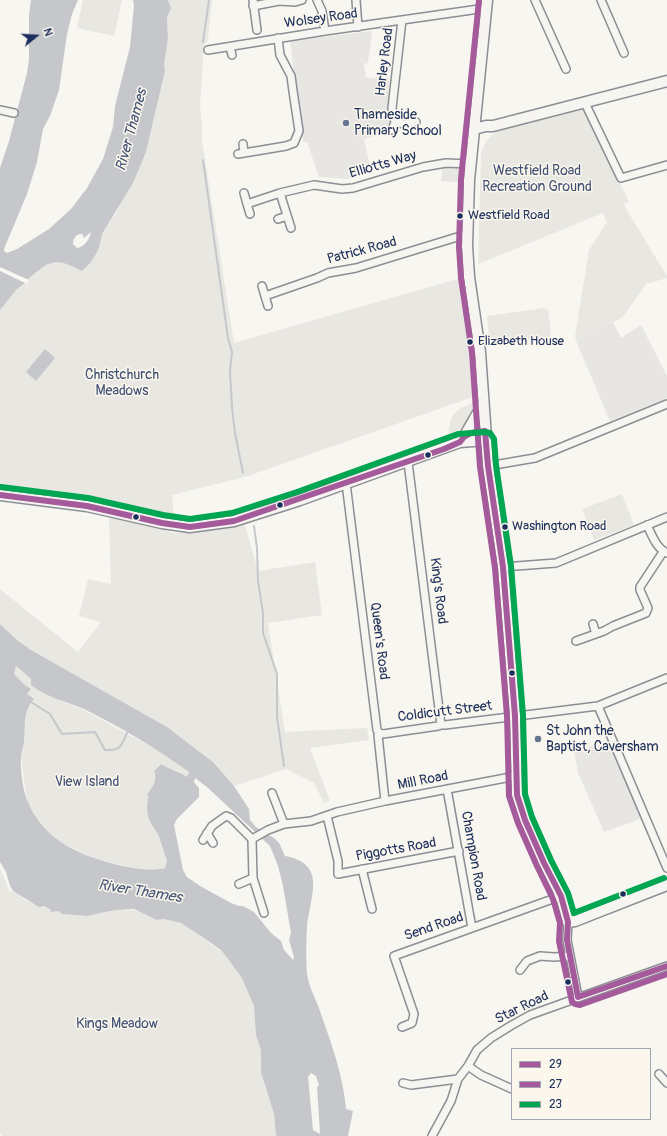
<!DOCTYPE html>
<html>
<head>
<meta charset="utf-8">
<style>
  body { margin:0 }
  #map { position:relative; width:667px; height:1136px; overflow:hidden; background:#f8f6f0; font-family:Pangolin,sans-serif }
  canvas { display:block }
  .legend { position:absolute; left:511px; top:1048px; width:140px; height:72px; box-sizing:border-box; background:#fbf7ec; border:1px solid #a1a7b3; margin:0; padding:5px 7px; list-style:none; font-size:12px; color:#1b2f5e }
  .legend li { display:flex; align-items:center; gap:8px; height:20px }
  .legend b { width:20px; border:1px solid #a1a7b3 }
  .north { position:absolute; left:16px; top:16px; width:40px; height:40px; -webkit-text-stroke:3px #fbf7ec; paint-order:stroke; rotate:72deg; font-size:11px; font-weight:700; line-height:16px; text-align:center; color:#1b2f5e }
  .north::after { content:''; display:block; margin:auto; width:14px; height:18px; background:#1b2f5e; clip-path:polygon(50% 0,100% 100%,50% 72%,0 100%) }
</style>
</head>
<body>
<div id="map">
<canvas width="667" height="1136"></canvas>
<ul class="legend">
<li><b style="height:5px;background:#a55b9b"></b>29</li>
<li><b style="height:5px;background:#a55b9b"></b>27</li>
<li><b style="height:5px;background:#00a651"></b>23</li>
</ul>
<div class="north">N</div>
</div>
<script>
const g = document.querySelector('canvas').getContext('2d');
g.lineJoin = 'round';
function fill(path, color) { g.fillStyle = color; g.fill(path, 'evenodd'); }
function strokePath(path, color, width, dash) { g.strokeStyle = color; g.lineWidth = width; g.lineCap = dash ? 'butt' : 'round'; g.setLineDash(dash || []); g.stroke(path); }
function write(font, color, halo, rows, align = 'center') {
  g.font = font + ' Pangolin,sans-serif'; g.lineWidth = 3; g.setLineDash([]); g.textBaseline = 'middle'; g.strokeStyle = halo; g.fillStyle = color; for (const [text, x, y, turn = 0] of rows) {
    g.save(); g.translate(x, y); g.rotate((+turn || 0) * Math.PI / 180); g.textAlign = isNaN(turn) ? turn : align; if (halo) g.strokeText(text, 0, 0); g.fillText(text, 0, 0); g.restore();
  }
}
const built = new Path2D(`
  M372,31L368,63L364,64L366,78L389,77L388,102L391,115L390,132L364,139L371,171L348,179L319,177L307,142H303L290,41Z
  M443,166L461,167L464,173L463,183L441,181Z
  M613,322L621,338L641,325L667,376V398L610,421L576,341Z
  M610,742L643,818L604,832L578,773L574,751Z`);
const green = new Path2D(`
  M83,0H122L114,36L77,28Z
  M168,0H212L208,40L204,45L200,106L202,125V140L234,343L461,278L473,397L245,477L172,495L174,517L156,514L89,499L0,486V310L17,289L25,283L27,280C38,270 50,259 66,263C72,265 78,267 84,269L96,254L102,234L117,211L146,152L165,71L164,64L168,39L167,18L171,8Z
  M584,107L629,202L624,204L628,212L667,276V278L646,284L623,317L576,341L575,336L589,250L607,222L603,213L478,264L481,154C484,144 488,138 496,132Z
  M544,308L548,310L551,334L549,337L490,345L487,316Z
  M475,397C472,419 463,430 444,440L449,433C449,422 452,412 463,407C464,406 469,405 469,405C472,403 474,399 475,397Z
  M622,494L634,525L594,540L582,509Z
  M109,516L174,533L193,532L244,522L258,571L315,562L322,615L268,623L285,732L367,728L369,740L310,748L330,801L324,803L314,783L286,769L234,786L213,762L167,727L31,650L17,640L0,624V589L78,652L101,622L79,616L88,579L111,584Z
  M16,666L20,670L31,679L39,690L47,695L82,709L162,753L189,772L187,777L177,770H170L160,764L154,771C158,781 152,787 147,795L148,796L147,807L153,827L158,834L167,861L165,868L156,870L140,869L98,860L64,844L48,832L36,819L27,802L21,757L24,745L26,710L31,702L27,694L30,689L26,686L14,674Z
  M0,868L10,892L13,891L27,901L58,911L62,914L91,916L110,911L128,909L141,912L160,920C172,916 196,931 205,939C211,944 217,951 226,952L227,958L249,986L262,1031L264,1082L274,1114L276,1136H2L0,1133Z`);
const water = new Path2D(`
  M31,0H78L72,14L67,34L59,90L50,116L43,129L37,162L27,194L4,249V251L7,253L17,249L49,229L71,209L87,188L103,159L113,127L115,106L130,47L134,5L133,0H168L171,8L167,18L168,39L164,64L165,71L146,152L133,183L102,234L99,248L96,254L90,263L82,271C55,256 49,261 27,280L25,283L17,289L0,310V168L9,141L27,73L29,59V15ZM91,232C90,238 85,247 77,248L73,244C73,239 76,233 82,234L84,238Z
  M45,349L55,358L36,381L26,372Z
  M0,624L17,640L31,650L167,727L213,762L234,786L249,809L250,820L256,827L274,838L279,843L285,856C329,864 309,898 307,928C306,941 306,961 307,974C309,988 317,1001 321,1014C332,1045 343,1076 346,1109L353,1111L348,1136H276L274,1114L261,1072V1050L256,1035L254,1006L242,978L222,951L204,938L181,923L164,919L157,920L134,909H128L110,911L88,916L62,914L58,911L51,912L50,909L44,906L39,907L13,891L10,886L6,872L0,862ZM16,666L31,679V685C47,698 66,701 84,709C120,727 156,748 189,772L187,777C177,770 170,770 161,764L154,771C158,781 152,787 147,795L148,796L147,807L148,817L153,827L158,834L167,861L165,868C150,871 137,869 123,866C85,858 43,841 28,802C23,792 20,768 21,757C21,752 24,747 24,742C26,726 22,712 34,699L27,694L31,689L26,686L14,674ZM195,778L207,787L270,846L278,866L283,886L291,933L289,940L294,957L293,960L284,950L281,941L271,933L254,912L243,906H239L231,903L200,886L187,877L183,870L174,825L177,819L199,797V788L194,782ZM311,1073L316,1076L319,1085L317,1087L320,1134L313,1130L308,1077Z`);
const pier = new Path2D(`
  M0,267L29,280L27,284L0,271Z`);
const stream = new Path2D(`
  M203,42L209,0
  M203,160L228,338L232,352L230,371L232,408L235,433L243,473
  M254,526L257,548L258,581L263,613V633L277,674V717L284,766
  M31,702L50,714L62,734L95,732L105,750C121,751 121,746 127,733`);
const street = new Path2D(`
  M253,0L257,30
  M317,0L322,11L325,31
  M356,0L358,27
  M535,0L566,69
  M601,0L624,53
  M253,6L279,1L295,2L302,0
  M230,47L232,55
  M208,50L325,31L486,8
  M585,103L621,178L667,165
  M0,110L14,113
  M395,122L404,124L416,122
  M392,130L395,122L392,108L402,20
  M243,144L244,153
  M238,154L286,146L294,143L299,131L293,91L291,76L280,55L278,38
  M244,193L247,204
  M280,193L291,228
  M250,214L247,204L280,193L314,185L342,189L353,188L423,167L446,163L470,164
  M278,219L287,216
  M262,286L268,306
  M265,296L317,278L328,273L356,268L467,234
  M408,462L441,725
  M488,466L535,458L667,404
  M346,483L377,730L379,733L378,735L385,801
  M647,525C652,535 656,548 667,553
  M503,567L556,563L667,517
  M593,624L596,634
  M576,641L604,631L613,626L646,613L648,608L640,590V587L663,552
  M598,706L667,868
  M379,733L383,734L438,726L441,725H445L598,706L667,678
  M447,789L472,928
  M272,793L284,824
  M327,816L338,861V874L459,851
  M207,833L213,843
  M203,840L212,826L226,816L231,818L252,839
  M362,869L372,909
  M239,884L253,878
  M264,913L253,878L252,839L268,830L284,824L311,821L337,812L385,801L516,776
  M568,922L567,940L578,997
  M520,970L527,961L540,956L554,957L570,956
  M402,1027L412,1023L414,1014L394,956L561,896
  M468,1066L481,1075L512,1089
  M659,1074L667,1083
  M403,1083L411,1085L458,1079
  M432,1136L451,1101L458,1079L468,1066L477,1050L491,1038L512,1025L530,1015L667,966`);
const secondary = new Path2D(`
  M487,0L469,180L467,246L469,277L480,352L488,466L503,567L515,716L517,795L525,820L544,863L561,896L568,922L575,921L667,885
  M474,129L486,126H493L667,81
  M464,437L483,404
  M0,495L87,506L162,523L190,527L234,521L300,500L460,442L486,440`);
const bus1 = new Path2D(`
  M0,495L87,506L162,523L190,527L234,521L444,449L460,442L464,437L471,433L485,431L488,466L503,567L515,716L517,795L525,820L544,863L561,896L568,922L567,940L578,997
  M578,997L667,966`);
const bus2 = new Path2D(`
  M479,0L461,179L459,247L461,278L472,353L480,467L495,568L507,716L509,796L518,823L537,866L553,899L560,923L559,941L572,1002L575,1004L580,1005L667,974`);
const bus3 = new Path2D(`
  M1,487L88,498L163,515L190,519L232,513L297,492L458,434L485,432L490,433L494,439L496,465L511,566L523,715L525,794L532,817L551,860L568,893L574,913L664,878`);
const markers = [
  [346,123,4,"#687591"],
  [460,216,3.5,"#1b2f5e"],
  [470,342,3.5,"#1b2f5e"],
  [428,455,3.5,"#1b2f5e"],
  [280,505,3.5,"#1b2f5e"],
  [136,517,3.5,"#1b2f5e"],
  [505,527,3.5,"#1b2f5e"],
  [512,673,3.5,"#1b2f5e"],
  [538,739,4,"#687591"],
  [623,894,3.5,"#1b2f5e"],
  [568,982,3.5,"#1b2f5e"]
];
const busNames = [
  ["Westfield Road",468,216],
  ["Elizabeth House",478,342],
  ["Washington Road",512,527]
];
const streetNames = [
  ["Wolsey Road",321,19,-8],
  ["Harley Road",385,62,-83],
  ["Elliotts Way",383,165,-16],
  ["Patrick Road",362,251,-15],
  ["King's Road",438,591,83],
  ["Queen's Road",379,641,83],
  ["Coldicutt Street",445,712,-7],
  ["Mill Road",423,781,-11],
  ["Piggotts Road",396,850,-10],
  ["Champion Road",473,856,80],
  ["Send Road",434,927,-19],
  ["Star Road",522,1008,-26]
];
const poiNames = [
  ["Thameside",354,115],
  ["Primary School",354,131],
  ["St John the",546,731],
  ["Baptist, Caversham",546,747]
];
const parkNames = [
  ["Westfield Road",537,171],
  ["Recreation Ground",537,187],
  ["Christchurch",122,375],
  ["Meadows",122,391],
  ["View Island",87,782],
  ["Kings Meadow",117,1024]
];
const waterNames = [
  ["River Thames",132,130,-75],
  ["River Thames",140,892,9]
];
fill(built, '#e7e6e2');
fill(green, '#e8e7e2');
fill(water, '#c5c7cb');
fill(pier, '#f8f6f0');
strokePath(stream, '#c5c7cb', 2);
strokePath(street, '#8b8e94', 10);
strokePath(secondary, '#8b8e94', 13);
strokePath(street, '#f6f5f1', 7);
strokePath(secondary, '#f6f5f1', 10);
strokePath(bus1, '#a55b9b', 6);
strokePath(bus2, '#a55b9b', 6);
strokePath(bus3, '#00a651', 6);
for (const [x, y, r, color] of markers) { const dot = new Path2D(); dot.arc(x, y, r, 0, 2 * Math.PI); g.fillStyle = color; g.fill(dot); strokePath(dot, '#fbf7ec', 1.5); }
write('13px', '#1b2f5e', '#fbf7ec', busNames, 'left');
write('14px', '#1b2f5e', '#fbf7ec', streetNames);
write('14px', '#1b2f5e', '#fbf7ec', poiNames, 'left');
write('14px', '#415176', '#fbf7ec', parkNames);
write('italic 15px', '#47577a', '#fbf7ec', waterNames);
</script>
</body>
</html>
